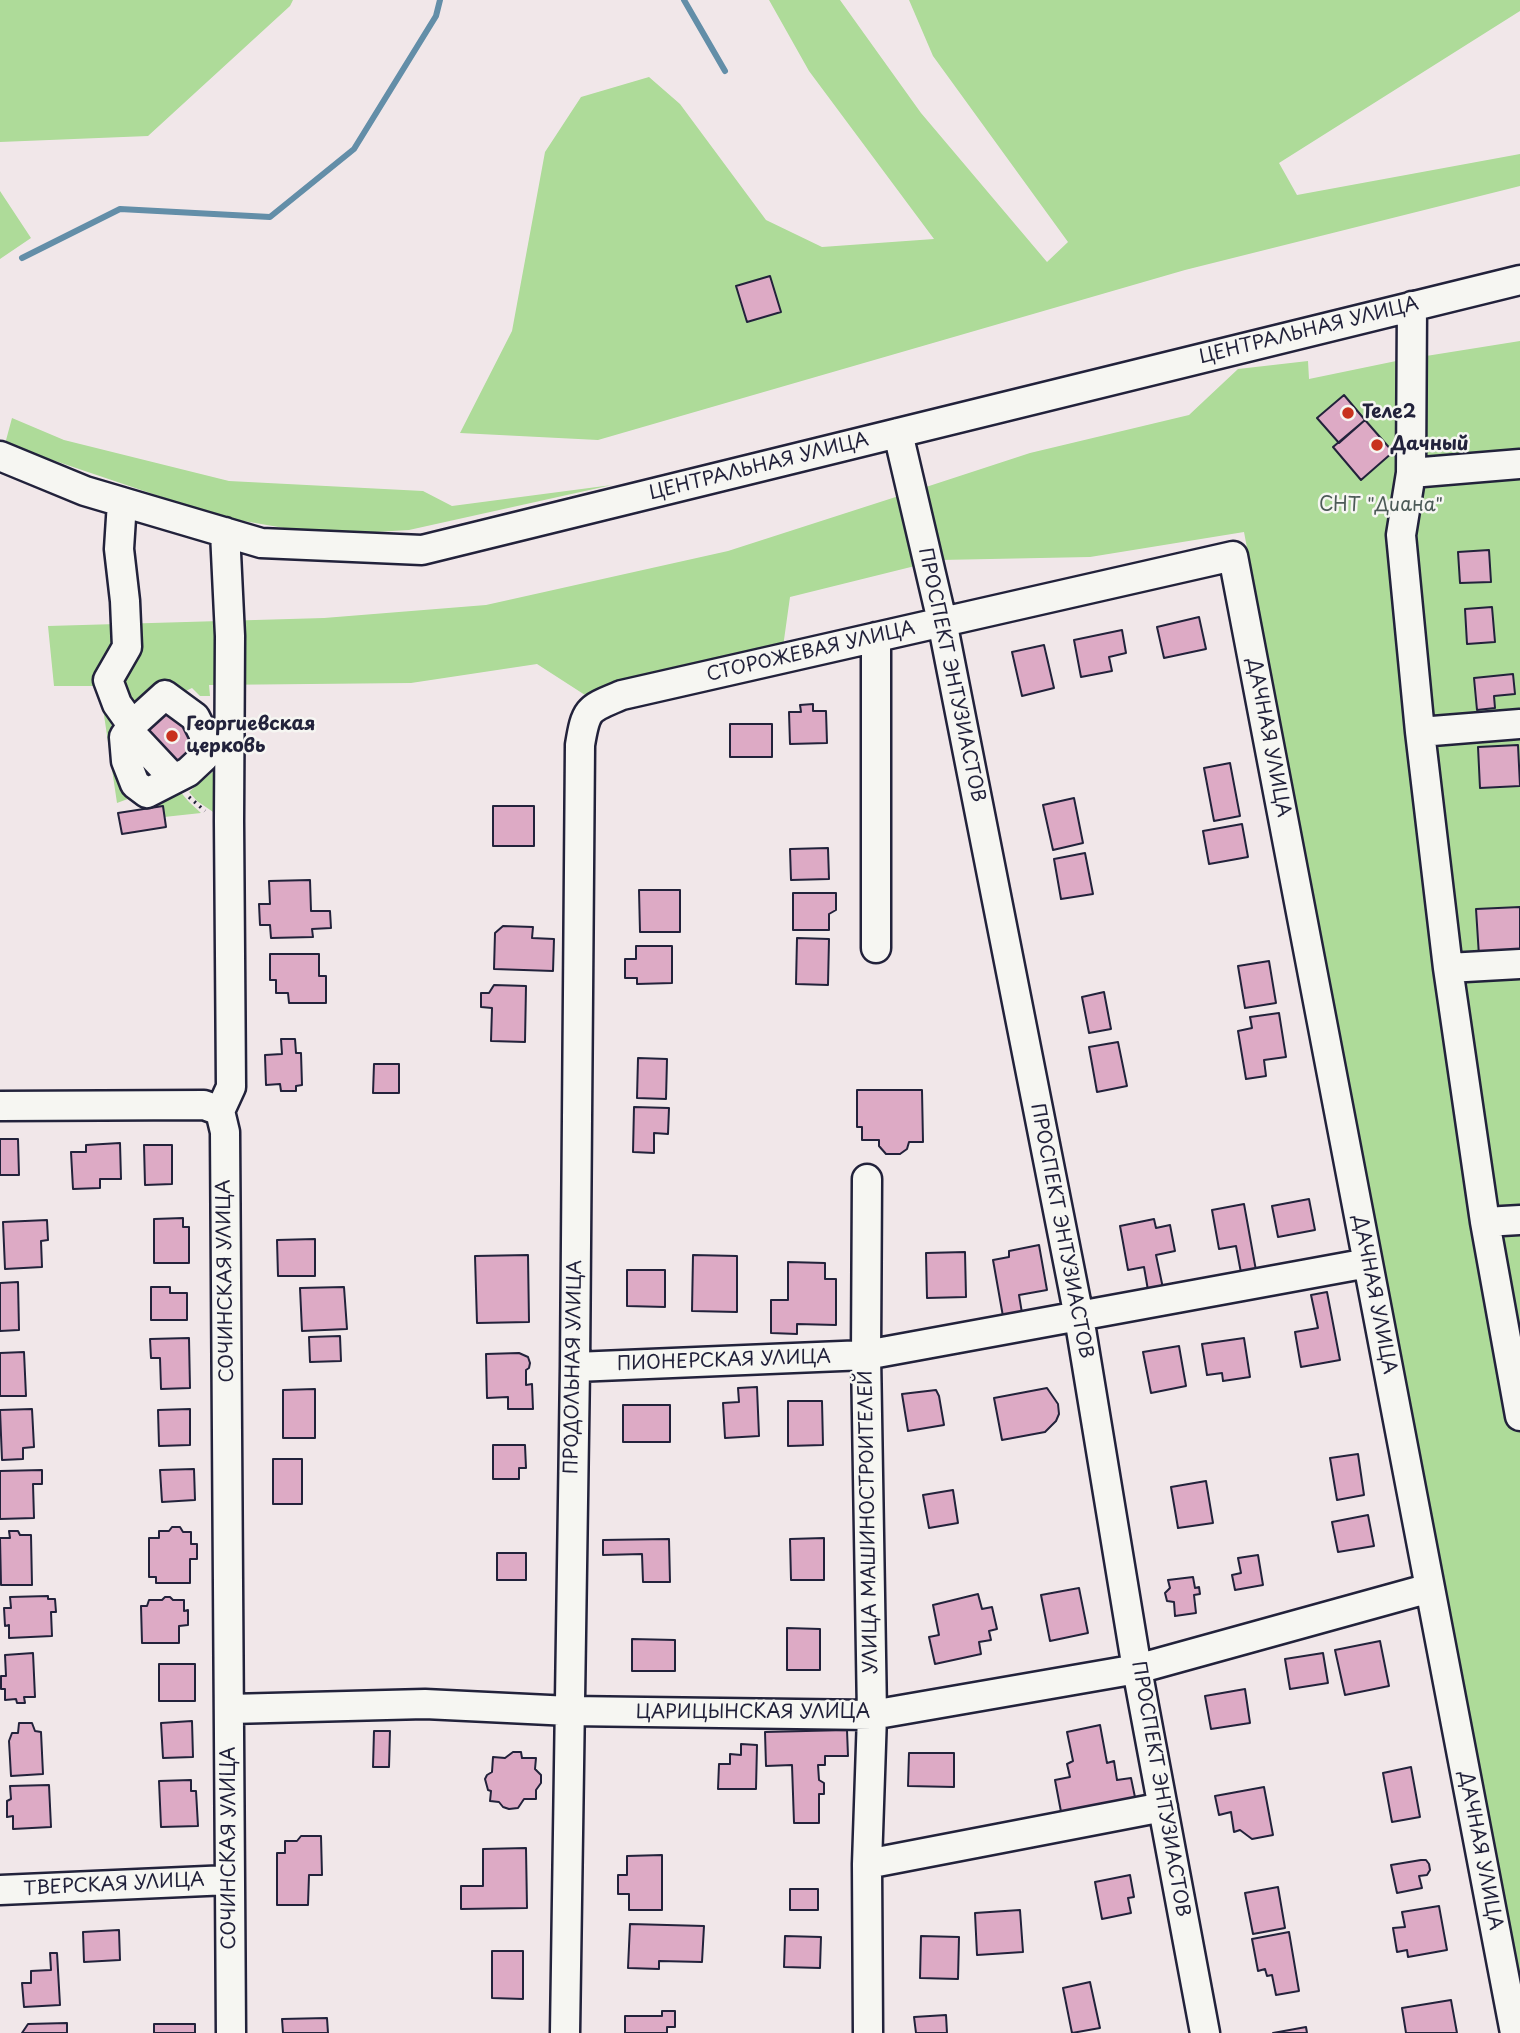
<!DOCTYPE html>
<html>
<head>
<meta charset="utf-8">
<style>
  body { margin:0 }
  canvas { display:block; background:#f1e7e9 }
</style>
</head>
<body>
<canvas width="1520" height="2033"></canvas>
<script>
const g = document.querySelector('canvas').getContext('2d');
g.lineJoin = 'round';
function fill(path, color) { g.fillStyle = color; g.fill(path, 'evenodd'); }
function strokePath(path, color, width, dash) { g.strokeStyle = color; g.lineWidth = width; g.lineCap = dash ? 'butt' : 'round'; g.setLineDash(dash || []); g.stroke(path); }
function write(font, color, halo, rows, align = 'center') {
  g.font = font + ' "Playpen Sans",sans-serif'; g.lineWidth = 5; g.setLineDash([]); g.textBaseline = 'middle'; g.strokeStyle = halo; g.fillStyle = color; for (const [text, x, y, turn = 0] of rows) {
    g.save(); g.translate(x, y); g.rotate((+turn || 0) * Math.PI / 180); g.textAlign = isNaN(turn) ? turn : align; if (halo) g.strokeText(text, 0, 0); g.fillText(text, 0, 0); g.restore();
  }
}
const green = new Path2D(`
  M0,0H293L290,6L148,136L0,142Z
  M769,0H840L921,113L1047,262L1068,242L933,56L909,0H1520V11L1279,163L1297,195L1520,154V186L1185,270L598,440L460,433L512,331L545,152L581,97L649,77L680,104L766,220L822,247L934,239L809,71Z
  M0,191L31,238L0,259Z
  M1520,341V1986L1244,532L1090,557L940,560L926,487L1030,453L1189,415L1238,369L1308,361L1309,379L1401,360Z
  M12,418L64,440L229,481L423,491L452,506L612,485L409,530L324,535L221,517L5,444Z
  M905,494L919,565L790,597L783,647L585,695L537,664L411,683L209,685L210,696H200L192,688L134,716L114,686H54L48,626L324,618L486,605L728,551Z
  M100,688L115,720L111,721L112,729L116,730L133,797L117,803Z
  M215,770L219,816L197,801L189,792Z
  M178,789L189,802L201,813L164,817L163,806L153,807L160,795Z`);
const stream = new Path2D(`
  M684,0L725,71
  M22,258L120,209L270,217L354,149L436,16L440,0`);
const building = new Path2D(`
  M770,276L781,312L747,322L736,286Z
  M1344,395L1365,420L1339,443L1317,418Z
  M1365,420L1393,452L1361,480L1333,447Z
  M1489,550L1491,582L1460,583L1458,552Z
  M1492,607L1495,642L1467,644L1465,609Z
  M1199,617L1206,649L1164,658L1157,627Z
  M1122,630L1126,653L1109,657L1112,671L1081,677L1074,640Z
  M1044,645L1054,688L1022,696L1012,652Z
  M1513,674L1515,694L1494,696L1495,708L1477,710L1474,678Z
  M813,704V711H826L827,743L790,744L789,712H801L800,705Z
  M169,706L203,738L177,767L142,735Z
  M730,724H772V757H730Z
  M1518,745L1520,786L1480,788L1478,747Z
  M1230,763L1240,816L1214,821L1204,768Z
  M1074,798L1083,843L1053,850L1043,805Z
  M163,806L166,827L122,834L118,813Z
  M493,806H534V846H493Z
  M1242,824L1248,857L1209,864L1203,831Z
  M828,848L829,879L791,880L790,849Z
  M1085,853L1093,894L1061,899L1054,859Z
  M310,880L311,911H330L331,928L312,929L313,937L271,938L270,925H260L259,904H270L269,881Z
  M639,890H680V932H640Z
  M793,893H836V910L829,914V930H793Z
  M1520,907V953L1479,956L1476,909Z
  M503,926L533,927L532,938L554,939L553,971L494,969L495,933Z
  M797,938L829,939L828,985L796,984Z
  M636,946H672V983L637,984V978H625V959H636Z
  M270,954H319V976H326V1003H289L288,993H276V980H270Z
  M1269,961L1276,1003L1245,1008L1238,966Z
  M494,985L526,986L525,1042L491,1041L492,1008L481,1007V993H489Z
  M1104,992L1111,1029L1089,1033L1082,997Z
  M1279,1013L1286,1057L1264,1060L1266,1076L1246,1079L1238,1031L1252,1028L1250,1017Z
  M281,1039H295L296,1053H301L302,1085L296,1086V1091H281L280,1084L266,1085L265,1055L282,1054Z
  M1118,1042L1127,1086L1097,1092L1089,1047Z
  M638,1058L667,1059L666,1099L637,1098Z
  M374,1064H399V1093H373Z
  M857,1090H922L923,1142H909L907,1149L900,1154H886L879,1146V1140H862V1127H857Z
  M634,1107L669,1108L668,1134L654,1133V1153L633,1152Z
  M0,1139H18L19,1175H0Z
  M120,1143L121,1179H100V1188L73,1189L71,1152H86V1145Z
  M144,1145H172V1184L145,1185Z
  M1309,1199L1315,1230L1278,1237L1272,1206Z
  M1244,1204L1257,1276L1242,1278L1236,1246L1219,1249L1212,1210Z
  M183,1218V1227H189V1263H154V1219Z
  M1154,1219L1156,1228L1170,1225L1175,1251L1156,1255L1164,1293L1149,1296L1144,1267L1128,1270L1120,1226Z
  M47,1220L48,1240L41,1241L42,1267L5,1269L3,1222Z
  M315,1239V1276H278L277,1240Z
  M1039,1245L1047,1290L1019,1295L1023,1319L1004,1322L993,1260L1009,1257V1251Z
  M965,1252L966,1297L927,1298L926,1253Z
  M528,1255L529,1322L477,1323L475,1256Z
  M693,1255L737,1256V1312L692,1311Z
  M788,1262L825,1263V1279H836V1325L797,1324V1334L771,1333V1300H788Z
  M627,1270H665V1307L627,1306Z
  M18,1282L19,1330L0,1331V1283Z
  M151,1287H170V1293H187V1320H151Z
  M344,1287L347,1329L302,1331L300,1288Z
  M1327,1292L1340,1360L1301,1367L1295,1332L1318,1328L1311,1295Z
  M340,1336L341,1361L310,1362L309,1337Z
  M189,1338L190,1388L161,1389L160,1358H151L150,1339Z
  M1244,1338L1250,1377L1223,1381L1222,1373L1207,1375L1202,1344Z
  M1179,1346L1186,1386L1151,1393L1143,1352Z
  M24,1352L26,1396H0V1353Z
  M519,1353L528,1357L530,1363L529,1368L526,1370V1385L532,1384L533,1409H508V1397L487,1398L486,1354Z
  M757,1387L759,1436L725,1438L723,1403L739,1402L738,1388Z
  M1047,1388L1058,1404L1059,1414L1056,1421L1045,1432L1002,1440L994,1398Z
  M315,1389V1438H283V1390Z
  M936,1390L939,1396L944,1425L908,1431L902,1394Z
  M788,1401H822L823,1445L788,1446Z
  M623,1405H670V1442H623Z
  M32,1409L34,1447L23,1448V1459L2,1460L0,1410Z
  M190,1409V1445L159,1446L158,1410Z
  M493,1445H525L526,1468H519V1479H493Z
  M1358,1454L1364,1495L1337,1500L1330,1458Z
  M273,1459H302V1504H273Z
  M194,1469L195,1500L162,1502L160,1470Z
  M42,1470V1484H33L34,1518L0,1519V1471Z
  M1206,1481L1213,1523L1178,1528L1171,1487Z
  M953,1490L958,1523L929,1528L923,1495Z
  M1368,1515L1374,1546L1338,1552L1332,1522Z
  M172,1527H180L183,1532H191V1544H197V1559H190V1583H156V1577H149V1538H159V1531H169Z
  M9,1531H18L20,1535H31L32,1585H1L0,1538H10Z
  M824,1538V1580H791L790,1539Z
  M669,1539L670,1582H643L642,1554L603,1555V1540Z
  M497,1553H526V1580H497Z
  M1258,1555L1263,1585L1235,1590L1232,1575L1241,1573L1238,1558Z
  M1193,1577L1195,1588L1199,1587L1200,1594L1194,1595L1196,1613L1175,1616L1174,1602L1167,1601L1165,1593L1170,1588L1168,1580Z
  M1079,1588L1088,1633L1050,1641L1041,1595Z
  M978,1594L982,1609L992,1607L997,1629L989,1631L991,1640L979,1642L981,1654L935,1664L929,1637L939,1635L933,1605Z
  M48,1596V1599H55L56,1612H51L52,1636L9,1638V1625L5,1626L4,1608H11L10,1597Z
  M165,1597H170L173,1600H184V1611L188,1610V1625L179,1626V1643H142L141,1606H147L149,1600H162Z
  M787,1628L820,1629V1670H787Z
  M632,1639L675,1640V1671H632Z
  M1380,1641L1389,1686L1345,1695L1335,1650Z
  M33,1653L35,1697H24L25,1703H17L16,1699L5,1700V1689H1V1676H6L5,1655Z
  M1323,1653L1328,1683L1290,1689L1285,1659Z
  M159,1664H195V1701H159Z
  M1245,1689L1250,1723L1211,1729L1205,1696Z
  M192,1721L193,1757L163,1758L161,1723Z
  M19,1723H32L35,1731L41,1732L43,1774L11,1776L9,1741L12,1733H18Z
  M1100,1725L1107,1763L1114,1761L1117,1780L1131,1778L1136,1802L1062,1817L1055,1780L1070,1777L1067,1764L1073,1761L1067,1732Z
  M847,1730L848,1756H825V1765H818L819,1780L824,1783V1794H819V1823H794L792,1765L766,1766L765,1732Z
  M374,1731H390L389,1767H373Z
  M741,1744L757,1745L756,1789H718L719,1764H730V1754L741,1755Z
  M513,1752H521L522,1758H536L535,1769L541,1775V1783L536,1790V1799H524L518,1808L509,1809L503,1807L499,1802L490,1801L491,1791L488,1790L485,1779L487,1775L492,1772L493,1757L505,1758Z
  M909,1753H954V1787L908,1786Z
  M1411,1767L1420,1817L1392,1822L1383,1773Z
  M191,1780V1791H196L198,1826L161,1827L159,1781Z
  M49,1785L51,1827L13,1829V1816L7,1817V1801L11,1799L10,1786Z
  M1264,1787L1273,1835L1252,1839L1240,1830L1234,1832L1231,1812L1219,1815L1215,1796Z
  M301,1836H321L322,1875H309L308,1905H277V1853H285V1841H297Z
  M526,1848L527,1908L461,1909V1886H483V1849Z
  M662,1855V1910H629V1894H618V1875H627V1856Z
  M1421,1860H1426L1429,1864L1430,1870L1427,1875L1419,1876L1422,1888L1397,1893L1391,1865Z
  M1130,1875L1134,1897L1128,1898L1131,1913L1102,1919L1095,1882Z
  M1278,1887L1285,1928L1253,1934L1245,1893Z
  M790,1889H818V1910H790Z
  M1439,1906L1447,1950L1408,1957L1407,1950L1397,1952L1393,1928L1405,1927L1402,1912Z
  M1020,1910L1023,1952L977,1955L975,1913Z
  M630,1924L704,1926L702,1962L659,1961V1969L628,1968Z
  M119,1930L120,1960L84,1962L83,1932Z
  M1289,1932L1299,1991L1276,1995L1272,1975L1267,1976L1265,1969L1258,1971L1252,1939Z
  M785,1936L821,1937L820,1968L784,1967Z
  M921,1936L959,1937L958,1979L920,1978Z
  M492,1951H523V1999L492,1998Z
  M50,1953H57L60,2005L24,2007L22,1983H31V1971L51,1970Z
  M1090,1982L1100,2028L1072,2033L1063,1988Z
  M1451,2000L1457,2033H1406L1402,2008Z
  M662,2011H675V2027H667V2033H625V2016H662Z
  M946,2015L947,2033H916L914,2017Z
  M327,2018L328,2033H283L282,2019Z
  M67,2023V2033H22L28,2024Z
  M154,2024H195V2033H154Z
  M1306,2027L1307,2033H1273Z`);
const path = new Path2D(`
  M189,797L205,811`);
const minor = new Path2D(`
  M1412,306L1411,473L1401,535L1420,732L1448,968L1485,1222L1520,1416
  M898,433L942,621L1079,1317L1137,1669L1205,2033
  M0,456L85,491L261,543L422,550L1520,280
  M1411,473L1520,464
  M122,502L119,549L125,601L127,647L108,680L117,704L132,725L165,695L195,717L204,735V757L188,772L147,793L135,784L126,761L124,737L132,725
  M225,532L230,636L229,821L231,1087L220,1111L225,1132L231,2033
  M129,731L174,779
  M1420,732L1520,724
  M876,948V637
  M1448,968L1520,964
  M0,1106L204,1105L220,1111
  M867,1179L866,1355L872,1715L867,1864L868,2033
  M1485,1222L1520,1220
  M575,1367L866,1355L1368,1263
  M230,1709L425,1704L570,1711L872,1715L1137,1669L1430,1588
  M867,1864L1163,1807
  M0,1890L229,1880
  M565,2033L575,1367L580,745C586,708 588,709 622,695L1233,556L1515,2033`);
const markers = [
  [1348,413,7,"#c8321e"],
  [1377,445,7,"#c8321e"],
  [172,736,7,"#c8321e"]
];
const streetNames = [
  ["ЦЕНТРАЛЬНАЯ УЛИЦА",1309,331,-14],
  ["ЦЕНТРАЛЬНАЯ УЛИЦА",759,467,-14],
  ["СТОРОЖЕВАЯ УЛИЦА",811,652,-13],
  ["ПРОСПЕКТ ЭНТУЗИАСТОВ",951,675,78],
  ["ДАЧНАЯ УЛИЦА",1268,738,79],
  ["ПРОСПЕКТ ЭНТУЗИАСТОВ",1061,1231,79],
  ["СОЧИНСКАЯ УЛИЦА",226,1281,-91],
  ["ДАЧНАЯ УЛИЦА",1374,1295,79],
  ["ПИОНЕРСКАЯ УЛИЦА",724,1361,-2],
  ["ПРОДОЛЬНАЯ УЛИЦА",574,1367,-89],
  ["УЛИЦА МАШИНОСТРОИТЕЛЕЙ",869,1522,-91],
  ["ЦАРИЦЫНСКАЯ УЛИЦА",753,1713],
  ["ПРОСПЕКТ ЭНТУЗИАСТОВ",1160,1789,80],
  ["СОЧИНСКАЯ УЛИЦА",230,1848,-90],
  ["ДАЧНАЯ УЛИЦА",1480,1851,79],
  ["ТВЕРСКАЯ УЛИЦА",114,1885,-3]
];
const poiNames = [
  ["Теле2",1362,413],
  ["Дачный",1391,445],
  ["Георгиевская",186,725],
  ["церковь",186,747]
];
const parkNames = [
  ["СНТ \"Диана\"",1381,506]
];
fill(green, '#aedb99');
strokePath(stream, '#638ea8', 6);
fill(building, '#ddaac5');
strokePath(building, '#22223b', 2);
strokePath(minor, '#22223b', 33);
strokePath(path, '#22223b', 3.5, [2, 5]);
strokePath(minor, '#f6f6f2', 28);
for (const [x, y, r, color] of markers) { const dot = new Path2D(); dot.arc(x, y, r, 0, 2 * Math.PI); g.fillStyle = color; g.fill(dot); strokePath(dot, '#f6f6f2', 2.5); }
write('19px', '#22223b', '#f6f6f2', streetNames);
write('bold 19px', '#22223b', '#f6f6f2', poiNames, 'left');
write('19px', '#4c5a57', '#f6f6f2', parkNames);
</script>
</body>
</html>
